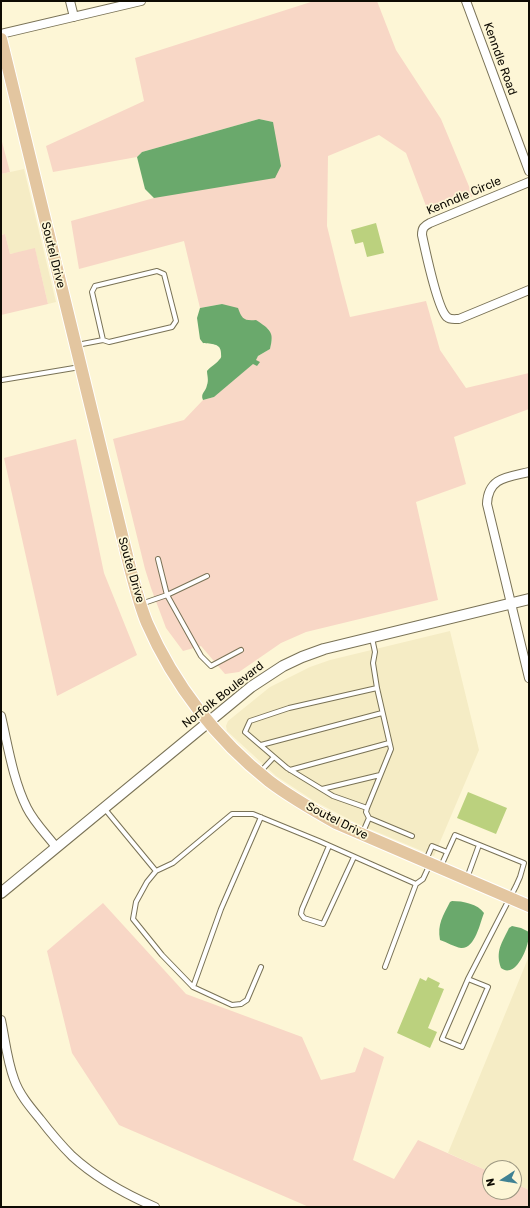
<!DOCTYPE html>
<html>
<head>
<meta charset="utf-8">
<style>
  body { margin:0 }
  #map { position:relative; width:530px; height:1208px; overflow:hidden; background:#fdf6d6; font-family:Rubik,sans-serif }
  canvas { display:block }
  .frame { position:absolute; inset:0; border:2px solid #0e0b03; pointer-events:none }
  .north { position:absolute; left:482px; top:1160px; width:40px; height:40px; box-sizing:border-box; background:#fdf6d6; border:1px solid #9d9882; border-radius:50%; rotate:258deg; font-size:11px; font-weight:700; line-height:16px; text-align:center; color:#0e0b03 }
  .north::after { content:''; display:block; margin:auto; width:14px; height:18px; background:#408293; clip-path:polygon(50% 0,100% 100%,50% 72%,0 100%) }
</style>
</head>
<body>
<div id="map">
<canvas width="530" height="1208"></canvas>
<div class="frame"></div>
<div class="north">N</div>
</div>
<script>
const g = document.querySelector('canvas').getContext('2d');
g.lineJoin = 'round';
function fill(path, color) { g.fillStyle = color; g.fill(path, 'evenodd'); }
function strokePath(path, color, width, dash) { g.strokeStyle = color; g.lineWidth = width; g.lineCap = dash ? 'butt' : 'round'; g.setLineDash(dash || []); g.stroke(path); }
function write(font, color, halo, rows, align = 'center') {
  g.font = font + ' Rubik,sans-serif'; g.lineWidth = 3.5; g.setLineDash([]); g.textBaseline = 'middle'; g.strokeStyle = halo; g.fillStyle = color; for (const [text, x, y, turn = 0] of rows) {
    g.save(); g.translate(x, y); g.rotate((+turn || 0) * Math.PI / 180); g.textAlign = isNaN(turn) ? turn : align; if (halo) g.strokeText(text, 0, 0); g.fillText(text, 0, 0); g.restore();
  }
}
const built = new Path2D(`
  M24,169L56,302L48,304L35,249L10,254L5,234L1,235V174Z
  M450,631L479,750L434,856L358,824L314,801L276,776L227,731L226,726L228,721L270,687L310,667L330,660Z
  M529,956V1190L514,1183V1168H490V1172L448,1153Z`);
const green = new Path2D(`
  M314,1H377L396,50L441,119L473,196L429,214L406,153L379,135L328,156L327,226L341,283L350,317L426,301L440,350L466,388L529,373V409L454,437L466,484L416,502L438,600L306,632L281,643L239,672L225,674L201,646L183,651L166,628L151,588L145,569L113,439L184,420L203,400L214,397L253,363L257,366L255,360L258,356L270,349L272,340L269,329L247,321L222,304L200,308L184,241L79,269L71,221L154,198L273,122L259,119L142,152L137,157L53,172L46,146L144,101L135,58Z
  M1,138L10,172L1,174Z
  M5,234L10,254L35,248L48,304L1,315V235Z
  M76,439L104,573L137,655L57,696L4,458Z
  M103,903L186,994L302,1037L321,1080L355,1072L364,1047L384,1057L353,1160L394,1179L418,1140L490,1172V1192H514V1183L529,1190V1207H309L119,1125L72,1053L47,951Z`);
const water = new Path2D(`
  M259,119L273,122L281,166L275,178L154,198L145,189L137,157L142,152Z
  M222,304L238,308C242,319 244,321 256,320C269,329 275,331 270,349L258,356L256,360L260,362L257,366L253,364L214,397L203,400C200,393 206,392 207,385C209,380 207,375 207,371C211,366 216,364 219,360C222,357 221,357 221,353C221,343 211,344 203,343L200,339L197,318L200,308Z
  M452,901C463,901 478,904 484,913C480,923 475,949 461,948C454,947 447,942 440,940C437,924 443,916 450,902Z
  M512,926L521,928L529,932C530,942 521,967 510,970C506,971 504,970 501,968C495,951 502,943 509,928Z`);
const building = new Path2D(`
  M376,223L384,253L367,257L363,242L355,244L351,230Z
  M468,792L507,808L496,834L457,818Z
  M428,977L440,983L438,987L444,989L428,1028L437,1032L430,1048L397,1033L420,978L426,981Z`);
const service = new Path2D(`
  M77,345L103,340L109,342L172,327L176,321L164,274L157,271L95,286L92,292L103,340
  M2,380L80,367
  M158,559L167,595L201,656L211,666L241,650
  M141,604L167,595L207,576
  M261,745L382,713
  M290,770L389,743
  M261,771L274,757
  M322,789L380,775
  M104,808L156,871L173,863L232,814H253L319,841L416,884L385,967
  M367,808L391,749L377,688
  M369,818L412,836
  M363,832L369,818L366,812L367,808L333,796L287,768L245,732L250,721L289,708L377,688L373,663L375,652L372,638
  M329,846L302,909L301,914L304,918L323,924L354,857
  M426,860L432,846L447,852
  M441,866L455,835L524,863L520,877L516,886L468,979L488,987L462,1047L442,1039L468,979
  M156,871L147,882L136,902L133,919L162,955L193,987L221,909L261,817
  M467,878L479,845
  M416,884L423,879L430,864
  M193,987L232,1005L241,1004L247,1000L261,967`);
const minor = new Path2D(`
  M70,1L74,17
  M466,1L529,171
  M1,34L141,1
  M529,182L430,223C424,226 422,228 422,235C425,249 438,310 447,317C450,320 455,319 459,319L529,290
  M529,472C508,477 488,477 487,504L529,678
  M1,716C8,746 13,780 27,808C34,822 46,834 56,847
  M1,1020C5,1039 7,1060 14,1079C19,1094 30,1107 40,1119C50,1132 61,1145 72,1156C96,1178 125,1194 155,1207`);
const tertiary = new Path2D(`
  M1,893L251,687L283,666L302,657L324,649L529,599`);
const primary = new Path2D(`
  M1,39L130,568C135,587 140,606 147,623C174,685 217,740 269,781C290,797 313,810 336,823L529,906`);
const streetNames = [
  ["Kenndle Road",500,59,70],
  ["Kenndle Circle",464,196,-23],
  ["Soutel Drive",53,255,76],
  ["Soutel Drive",131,570,74],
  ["Norfolk Boulevard",223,695,-38],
  ["Soutel Drive",337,821,27]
];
fill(built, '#f5ecc5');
fill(green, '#f8d7c6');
fill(water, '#6aa96c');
fill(building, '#bbd17e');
strokePath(service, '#797256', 6);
strokePath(minor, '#797256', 10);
strokePath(tertiary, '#797256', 12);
strokePath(primary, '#fff', 14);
strokePath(service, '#fff', 4);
strokePath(minor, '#fff', 8);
strokePath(tertiary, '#fff', 10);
strokePath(primary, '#e3c6a0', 12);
write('12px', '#0e0b03', '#fdf6d6', streetNames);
</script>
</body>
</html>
